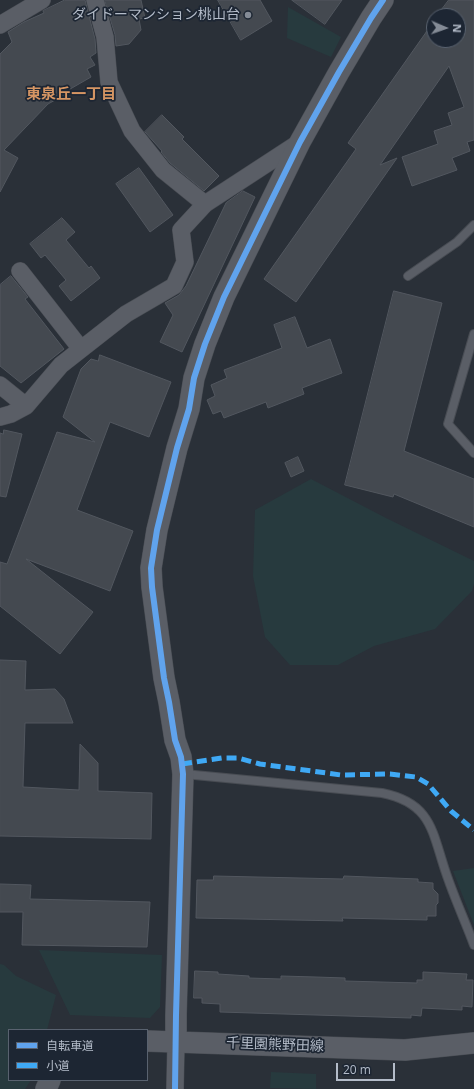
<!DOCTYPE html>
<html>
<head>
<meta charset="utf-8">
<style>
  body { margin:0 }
  #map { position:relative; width:474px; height:1089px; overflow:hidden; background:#2a3038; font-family:"Open Sans","Noto Sans JP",sans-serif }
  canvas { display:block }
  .legend { position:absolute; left:8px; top:1029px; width:140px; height:52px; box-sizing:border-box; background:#1d2633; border:1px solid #59626f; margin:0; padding:5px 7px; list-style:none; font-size:12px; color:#b4bcc9 }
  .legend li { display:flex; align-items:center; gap:8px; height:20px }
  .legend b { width:20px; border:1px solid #59626f }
  .north { position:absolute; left:426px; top:8px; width:40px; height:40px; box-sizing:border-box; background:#1d2633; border:1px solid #59626f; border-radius:50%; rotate:92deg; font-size:11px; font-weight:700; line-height:16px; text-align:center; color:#b4bcc9 }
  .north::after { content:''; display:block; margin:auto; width:14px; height:18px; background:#848b96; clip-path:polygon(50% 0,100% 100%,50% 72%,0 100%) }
  .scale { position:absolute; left:336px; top:1063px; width:59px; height:18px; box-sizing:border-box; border:2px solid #b4bcc9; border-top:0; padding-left:5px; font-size:12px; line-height:14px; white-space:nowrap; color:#b4bcc9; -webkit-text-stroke:3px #1d2633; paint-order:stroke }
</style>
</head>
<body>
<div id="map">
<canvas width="474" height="1089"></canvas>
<ul class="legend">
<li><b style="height:5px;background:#60a3ed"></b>自転車道</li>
<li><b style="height:5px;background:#3fa9f5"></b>小道</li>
</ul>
<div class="north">N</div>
<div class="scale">20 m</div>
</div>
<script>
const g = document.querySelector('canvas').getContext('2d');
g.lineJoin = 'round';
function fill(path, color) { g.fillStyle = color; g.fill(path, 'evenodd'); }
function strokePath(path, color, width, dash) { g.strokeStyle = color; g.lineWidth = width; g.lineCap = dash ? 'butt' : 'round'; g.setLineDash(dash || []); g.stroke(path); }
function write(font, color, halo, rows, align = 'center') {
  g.font = font + ' "Open Sans","Noto Sans JP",sans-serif'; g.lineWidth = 3.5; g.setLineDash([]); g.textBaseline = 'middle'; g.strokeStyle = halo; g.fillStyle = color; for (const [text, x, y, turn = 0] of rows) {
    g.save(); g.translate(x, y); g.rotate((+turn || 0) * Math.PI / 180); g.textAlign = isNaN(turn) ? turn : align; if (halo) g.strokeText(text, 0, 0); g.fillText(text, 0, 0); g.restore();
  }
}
const green = new Path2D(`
  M288,7L341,37L331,57L287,38Z
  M311,479L386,518L474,561V584L472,591L435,629L374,646L338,665H290L265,637L253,576L255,510Z
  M474,868V925L453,871Z
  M39,950L162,955L160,1007L150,1018L70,1015Z
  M0,964L4,965L16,976L56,995L47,1030H9V1080H31L25,1089H0Z
  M271,1072L316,1074V1089L270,1088Z`);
const building = new Path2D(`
  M65,0H85L95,39L96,53L90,57L95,65L87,69L91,77L65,92L66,94L48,104L4,150L18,158L0,192V54L12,42L8,32L24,22L44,13L43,11Z
  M105,0H141L145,18L139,19L141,30L129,44L116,46L115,35Z
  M218,0H260L272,21L241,40Z
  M292,0H342L325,24Z
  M449,0H474V140L467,142L470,151L452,158L457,170L412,186L402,157L438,144L434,131L452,125L448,113L464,107L449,66L380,165L397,158L296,302L264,279L356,149L348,143L434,21V40H458V16H437Z
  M162,115L184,137L182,139L219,176L204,191L170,163L161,152L162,151L145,132Z
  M139,168L173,215L150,232L116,184Z
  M243,191L255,197L182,352L160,342L173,315L165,303L179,295L186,286L226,203Z
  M62,218L75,232L66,240L89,268L91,266L100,278L71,301L59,286L66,280L45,255L41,258L30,244Z
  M11,276L28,297L25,299L64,349L21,383L0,366V285Z
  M394,291L442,303L404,451L474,479V527L394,494L393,497L345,485Z
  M295,317L307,348L330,339L342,373L302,388L304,394L268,408L266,402L224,418L221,411L213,414L207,400L215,396L211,385L227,378L224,370L282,348L274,325Z
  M100,355L171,382L149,437L110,422L77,510L133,531L110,591L26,559L93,612L60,654L0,606V562L7,564L57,432L95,442L63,417L81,369L91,359L98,361Z
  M4,430L22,434L6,497L0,496V433L3,434Z
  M298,457L304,471L291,477L285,463Z
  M0,660L26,661L25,690L55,689L64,699L73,723H25L23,787L79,790L80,744L98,763V791L152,793L151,839L0,836Z
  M214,876L343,879L344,876L418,879V882L433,883V889L438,894V903L436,905V916H427V920L342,918L343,921L196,918L197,880H213Z
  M0,884L31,885L30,899L150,902L147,947L22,945L23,912H0Z
  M195,971L218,972V974L249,976V978L281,979V976L316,977L345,978V981L417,983V980H423V972L467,974L466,980H473L472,1007L462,1006V1010L422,1008L421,1016L411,1015V1018L220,1012V1004L202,1003V998H194Z`);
const service = new Path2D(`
  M408,276L457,242L474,225
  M474,334L448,424L474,453
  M184,774L382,793C432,803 432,832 446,873C454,897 465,921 474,945`);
const minor = new Path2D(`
  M95,0L105,37L109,82L132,131L163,170L205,204
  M0,25L42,0
  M20,271L81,349
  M0,385L26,406
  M0,417L11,414L26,406L61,365L126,314L174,286L185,262L181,230L205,204L300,142
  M175,1089L176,1042`);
const tertiary = new Path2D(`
  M147,1041L405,1050L474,1043
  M176,1042V1015L183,774L181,757L175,740L169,702L164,678L152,587L151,568L157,530L177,448L189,409L194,378L205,344L224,297L300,142L339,72L371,18L383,0
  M46,1089L50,1080`);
const quiet = new Path2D(`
  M182,764L222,758H238L260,764L341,775L390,774L416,777L428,784L451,811L474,830`);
const cycleway = new Path2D(`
  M175,1089L176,1015L183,774L181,757L175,740L169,702L164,678L152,587L151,568L157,530L177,448L189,409L194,378L205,344L224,297L300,142L339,72L371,18L383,0`);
const markers = [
  [248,15,4,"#848b96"]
];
const poiNames = [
  ["ダイドーマンション桃山台",240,15]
];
const streetNames = [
  ["千里園熊野田線",275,1045,2]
];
const neighbourhoodNames = [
  ["東泉丘一丁目",71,95]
];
fill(green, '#273a3e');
fill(building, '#444950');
strokePath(building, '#52575f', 1);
strokePath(service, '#484c53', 10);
strokePath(minor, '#484c53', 18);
strokePath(tertiary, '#484c53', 22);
strokePath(service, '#5a5e66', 8);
strokePath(minor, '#5a5e66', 17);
strokePath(tertiary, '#5a5e66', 21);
strokePath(quiet, '#3fa9f5', 5, [10, 5]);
strokePath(cycleway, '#60a3ed', 6);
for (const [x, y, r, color] of markers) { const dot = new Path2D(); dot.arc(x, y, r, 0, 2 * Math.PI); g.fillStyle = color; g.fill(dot); strokePath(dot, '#1d2633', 1.5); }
write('14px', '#b4bcc9', '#1d2633', poiNames, 'right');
write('14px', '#b4bcc9', '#1d2633', streetNames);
write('bold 15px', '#d59563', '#1d2633', neighbourhoodNames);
</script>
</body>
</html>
